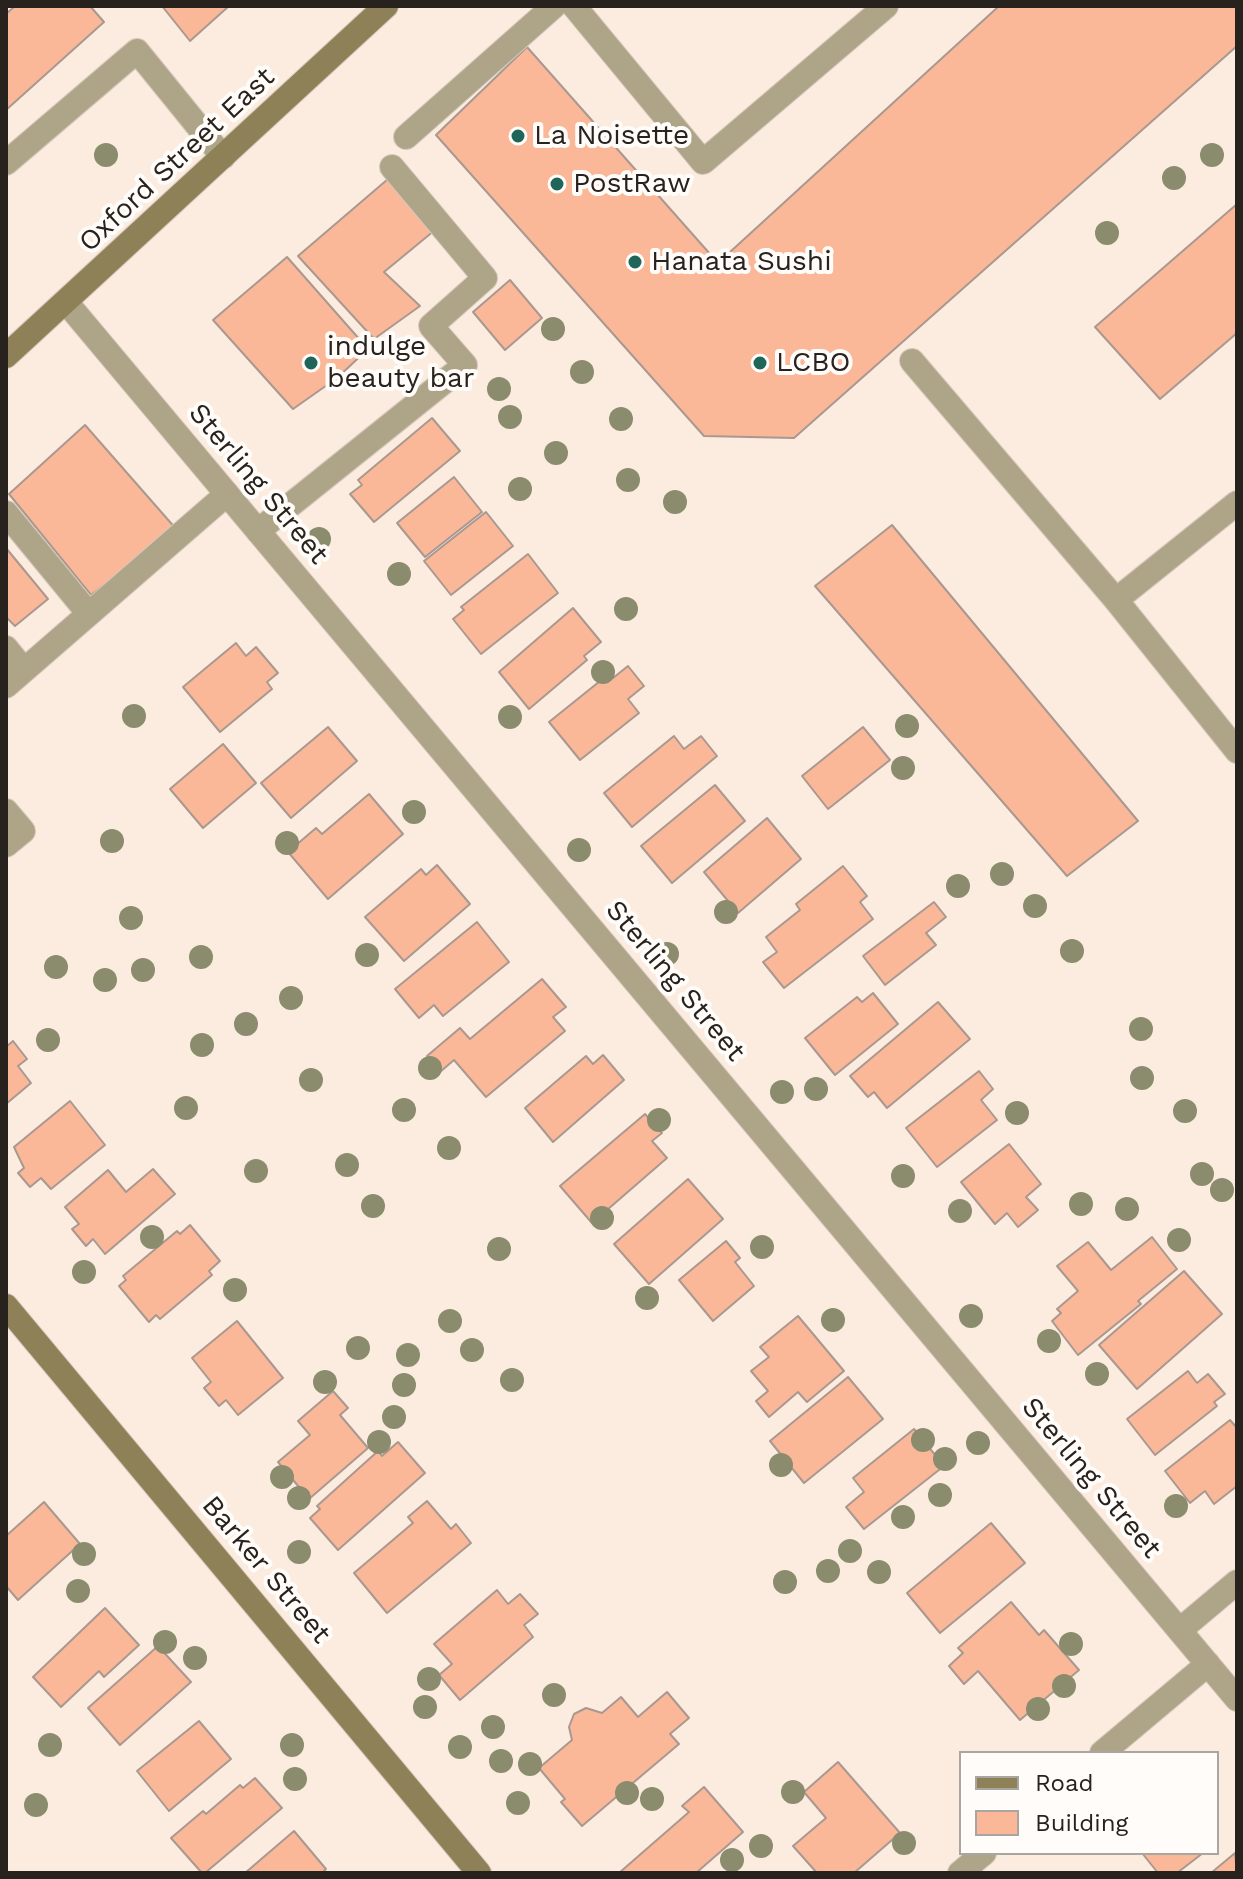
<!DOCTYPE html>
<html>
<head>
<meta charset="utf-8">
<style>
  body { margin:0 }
  #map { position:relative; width:1243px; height:1879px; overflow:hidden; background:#fbecdf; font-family:"Work Sans",sans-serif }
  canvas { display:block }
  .frame { position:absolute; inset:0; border:8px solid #27221d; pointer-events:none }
  .legend { position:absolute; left:959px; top:1751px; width:260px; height:104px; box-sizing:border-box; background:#fffcf9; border:2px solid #a9a5a1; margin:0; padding:10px 14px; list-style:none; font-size:24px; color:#27221d }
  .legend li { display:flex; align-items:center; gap:16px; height:40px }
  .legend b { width:40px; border:2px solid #a9a5a1 }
</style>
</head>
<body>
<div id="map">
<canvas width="1243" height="1879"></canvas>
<div class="frame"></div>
<ul class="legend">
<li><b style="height:10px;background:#8e8057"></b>Road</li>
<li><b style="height:22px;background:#fab898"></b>Building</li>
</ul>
</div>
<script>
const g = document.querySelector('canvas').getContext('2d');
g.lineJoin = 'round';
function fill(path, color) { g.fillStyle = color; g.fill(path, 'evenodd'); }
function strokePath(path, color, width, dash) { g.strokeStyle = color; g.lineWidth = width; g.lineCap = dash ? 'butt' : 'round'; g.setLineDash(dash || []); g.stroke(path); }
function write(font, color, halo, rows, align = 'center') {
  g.font = font + ' "Work Sans",sans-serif'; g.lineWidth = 8; g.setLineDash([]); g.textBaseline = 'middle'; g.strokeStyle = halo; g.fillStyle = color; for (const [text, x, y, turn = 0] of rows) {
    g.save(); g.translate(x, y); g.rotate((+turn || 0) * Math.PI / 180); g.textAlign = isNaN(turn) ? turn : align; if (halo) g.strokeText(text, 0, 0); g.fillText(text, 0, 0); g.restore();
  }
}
const building = new Path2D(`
  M15,6H90L104,22L6,110V14Z
  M162,6H229L190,41Z
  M999,6H1237V46L794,438L704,436L436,135L527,47L718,263Z
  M388,179L435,230L384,272L420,306L374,339L298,256Z
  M1237,204V333L1160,399L1095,327Z
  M287,257L368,349L337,378L293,409L213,320Z
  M510,280L542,318L505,350L473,312Z
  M432,418L460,451L374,522L350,494L362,485L358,480Z
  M85,425L177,530L91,595L9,494Z
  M454,477L482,512L425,557L397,523Z
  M486,512L513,546L451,595L424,561Z
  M892,525L1138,821L1067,876L815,586Z
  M6,548L48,599L15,626L6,617Z
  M528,554L558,593L481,654L453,619L464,610L461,607Z
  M573,608L601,642L584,656L587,660L529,709L499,672Z
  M236,643L246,656L256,647L278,673L267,682L272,689L220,732L183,687Z
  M628,666L644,686L628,699L639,713L580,760L549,722L610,673L613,678Z
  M328,727L357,761L291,818L261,783Z
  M863,727L890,760L828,809L802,776Z
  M674,736L684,749L701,736L717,756L632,827L604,793Z
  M223,744L256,783L203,828L170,789Z
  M715,785L745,821L672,883L641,846Z
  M369,794L403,834L328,899L288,852L316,828L322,834Z
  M767,818L801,859L738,913L704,872Z
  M437,865L470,904L404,961L365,917L421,869L426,875Z
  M843,866L867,896L860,902L873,919L784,988L763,962L777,952L766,937L800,910L796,904Z
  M934,902L946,917L926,933L936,945L885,985L863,956Z
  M477,922L509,962L443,1016L434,1005L419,1018L395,989Z
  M542,979L566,1007L553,1017L565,1031L486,1097L454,1060L440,1072L427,1056L460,1028L470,1039Z
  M873,993L898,1024L835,1075L805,1038L857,997L862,1002Z
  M938,1002L970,1039L887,1108L874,1092L868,1097L850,1076Z
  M13,1041L27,1059L18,1066L31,1083L6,1104V1047Z
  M603,1055L624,1080L553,1142L525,1108L586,1056L593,1064Z
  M979,1071L993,1089L981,1100L997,1120L937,1167L906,1128Z
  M70,1101L105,1145L51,1189L41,1178L30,1187L18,1173L24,1168L14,1147Z
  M645,1114L662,1133L652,1141L667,1158L592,1223L560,1186Z
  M1009,1144L1041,1184L1026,1197L1038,1210L1018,1227L1007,1213L995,1224L961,1182Z
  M153,1169L175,1194L105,1254L93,1239L86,1246L72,1229L79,1224L65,1207L108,1170L126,1192Z
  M688,1179L723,1219L649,1284L614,1244Z
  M190,1225L220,1261L209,1271L212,1275L160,1319L156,1315L149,1322L119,1286L126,1280L123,1276L177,1231L180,1234Z
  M1152,1237L1177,1269L1138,1301L1141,1304L1078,1355L1052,1321L1061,1313L1057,1309L1078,1291L1057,1266L1088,1242L1111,1270Z
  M726,1241L740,1258L735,1262L754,1286L713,1321L679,1280Z
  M1184,1271L1222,1314L1137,1389L1099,1345Z
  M798,1316L844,1371L807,1402L798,1392L769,1417L756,1401L768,1391L751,1371L769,1357L760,1347Z
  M237,1321L283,1378L238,1415L226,1400L219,1406L204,1388L211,1382L192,1358Z
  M1188,1371L1197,1383L1208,1374L1225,1394L1214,1402L1217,1406L1155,1455L1127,1419Z
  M848,1377L883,1419L804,1483L770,1441Z
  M333,1391L348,1408L340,1415L368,1448L309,1499L278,1462L310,1435L298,1421Z
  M1230,1420L1237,1428V1486L1214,1504L1205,1491L1190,1503L1165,1471Z
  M914,1429L944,1466L864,1529L846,1507L864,1492L853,1478Z
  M398,1442L425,1473L338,1550L310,1518L320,1509L317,1506L378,1451L382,1456Z
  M427,1501L451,1529L456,1524L471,1543L387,1613L354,1573L413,1523L408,1517Z
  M44,1502L80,1544L18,1600L6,1586V1536Z
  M991,1523L1025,1563L940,1633L907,1593Z
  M497,1590L508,1604L520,1594L538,1614L524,1625L533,1637L460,1700L439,1675L452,1664L434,1644Z
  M1011,1602L1039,1635L1044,1630L1079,1670L1020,1720L978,1671L964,1684L949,1666L963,1653L958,1648Z
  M105,1608L139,1645L104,1677L99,1671L61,1707L33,1677Z
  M158,1646L191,1682L120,1745L88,1708Z
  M667,1692L689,1718L670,1734L679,1744L582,1826L561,1802L565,1799L539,1768L572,1740L569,1727L574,1714L586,1708L602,1713L621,1697L638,1717Z
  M199,1721L231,1759L169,1811L137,1771Z
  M838,1762L900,1833L854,1873H817L793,1846L826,1818L804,1792Z
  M255,1778L282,1808L205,1873H202L171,1838L203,1811L206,1814L240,1785L243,1788Z
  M704,1787L743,1832L696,1873H619L689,1812L682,1806Z
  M294,1831L326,1869L322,1873H245Z
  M1142,1853H1203L1177,1873H1158Z
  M1235,1853L1237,1873H1211Z`);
const lane = new Path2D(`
  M574,6L703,162L886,6
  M406,137L554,6
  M6,163L137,51L223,157
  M912,361L1116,600L1237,503
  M6,513L89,614
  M258,531L465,365L431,326L485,278L392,167
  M1116,600L1237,751
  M6,648L24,670
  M6,686L227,494
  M6,811L23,831L6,845`);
const street = new Path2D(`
  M66,302L1237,1699
  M1180,1630L1237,1582
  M1102,1753L1208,1664
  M960,1873L984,1853`);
const secondary = new Path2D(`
  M6,356L386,6
  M6,1306L479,1873`);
const trees = [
  [106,155],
  [1212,155],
  [1174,178],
  [1107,233],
  [553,329],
  [582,372],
  [499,389],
  [510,417],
  [621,419],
  [556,453],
  [628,480],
  [520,489],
  [675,502],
  [319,539],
  [399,574],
  [626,609],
  [603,672],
  [134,716],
  [510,717],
  [907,726],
  [903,768],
  [414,812],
  [112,841],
  [287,843],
  [579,850],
  [1002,874],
  [958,886],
  [1035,906],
  [726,912],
  [131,918],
  [1072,951],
  [667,954],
  [367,955],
  [201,957],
  [56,967],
  [143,970],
  [105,980],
  [291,998],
  [246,1024],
  [1141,1029],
  [48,1040],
  [202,1045],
  [430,1068],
  [1142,1078],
  [311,1080],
  [816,1089],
  [782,1092],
  [186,1108],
  [404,1110],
  [1185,1111],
  [1017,1113],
  [659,1120],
  [449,1148],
  [347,1165],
  [256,1171],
  [1202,1174],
  [903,1176],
  [1222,1190],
  [1081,1204],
  [373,1206],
  [1127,1209],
  [960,1211],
  [602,1218],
  [152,1237],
  [1179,1240],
  [762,1247],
  [499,1249],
  [84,1272],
  [235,1290],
  [647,1298],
  [971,1316],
  [833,1320],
  [450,1321],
  [1049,1341],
  [358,1348],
  [472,1350],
  [408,1355],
  [1097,1374],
  [512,1380],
  [325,1382],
  [404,1385],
  [394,1417],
  [923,1440],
  [379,1442],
  [978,1443],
  [945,1459],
  [781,1465],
  [282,1477],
  [940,1495],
  [299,1498],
  [1176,1506],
  [903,1517],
  [850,1551],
  [299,1552],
  [84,1554],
  [828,1571],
  [879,1572],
  [785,1582],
  [78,1591],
  [165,1642],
  [1071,1644],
  [195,1658],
  [429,1679],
  [1064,1686],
  [554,1695],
  [425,1707],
  [1038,1709],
  [493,1727],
  [50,1745],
  [292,1745],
  [460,1747],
  [501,1761],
  [530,1764],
  [295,1779],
  [793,1792],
  [627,1793],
  [652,1799],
  [518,1803],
  [36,1805],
  [904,1843],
  [761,1846],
  [732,1860]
];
const markers = [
  [518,136,8,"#1f6559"],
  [557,184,8,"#1f6559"],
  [635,262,8,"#1f6559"],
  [311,363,8,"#1f6559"],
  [760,363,8,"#1f6559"]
];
const poiNames = [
  ["La Noisette",534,136],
  ["PostRaw",573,184],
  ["Hanata Sushi",651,262],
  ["indulge",327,347],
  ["beauty bar",327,379],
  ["LCBO",776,363]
];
const streetNames = [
  ["Oxford Street East",177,160,-43],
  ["Sterling Street",258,484,50],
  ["Sterling Street",675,981,50],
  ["Sterling Street",1091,1478,50],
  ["Barker Street",266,1570,50]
];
fill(building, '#fab898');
strokePath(building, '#aa9890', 2);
strokePath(lane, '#d5c8bc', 26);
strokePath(street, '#d5c8bc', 26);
strokePath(secondary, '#d5c8bc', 26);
strokePath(lane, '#aea589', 24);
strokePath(street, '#aea589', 24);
strokePath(secondary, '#8e8057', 24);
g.fillStyle = '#8a8c6d';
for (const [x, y] of trees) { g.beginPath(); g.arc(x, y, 12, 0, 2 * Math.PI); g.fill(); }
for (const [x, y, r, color] of markers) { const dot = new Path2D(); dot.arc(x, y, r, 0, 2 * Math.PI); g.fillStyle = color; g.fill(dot); strokePath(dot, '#fffcf9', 3); }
write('28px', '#27221d', '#fffcf9', poiNames, 'left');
write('28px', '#27221d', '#fffcf9', streetNames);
</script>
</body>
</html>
